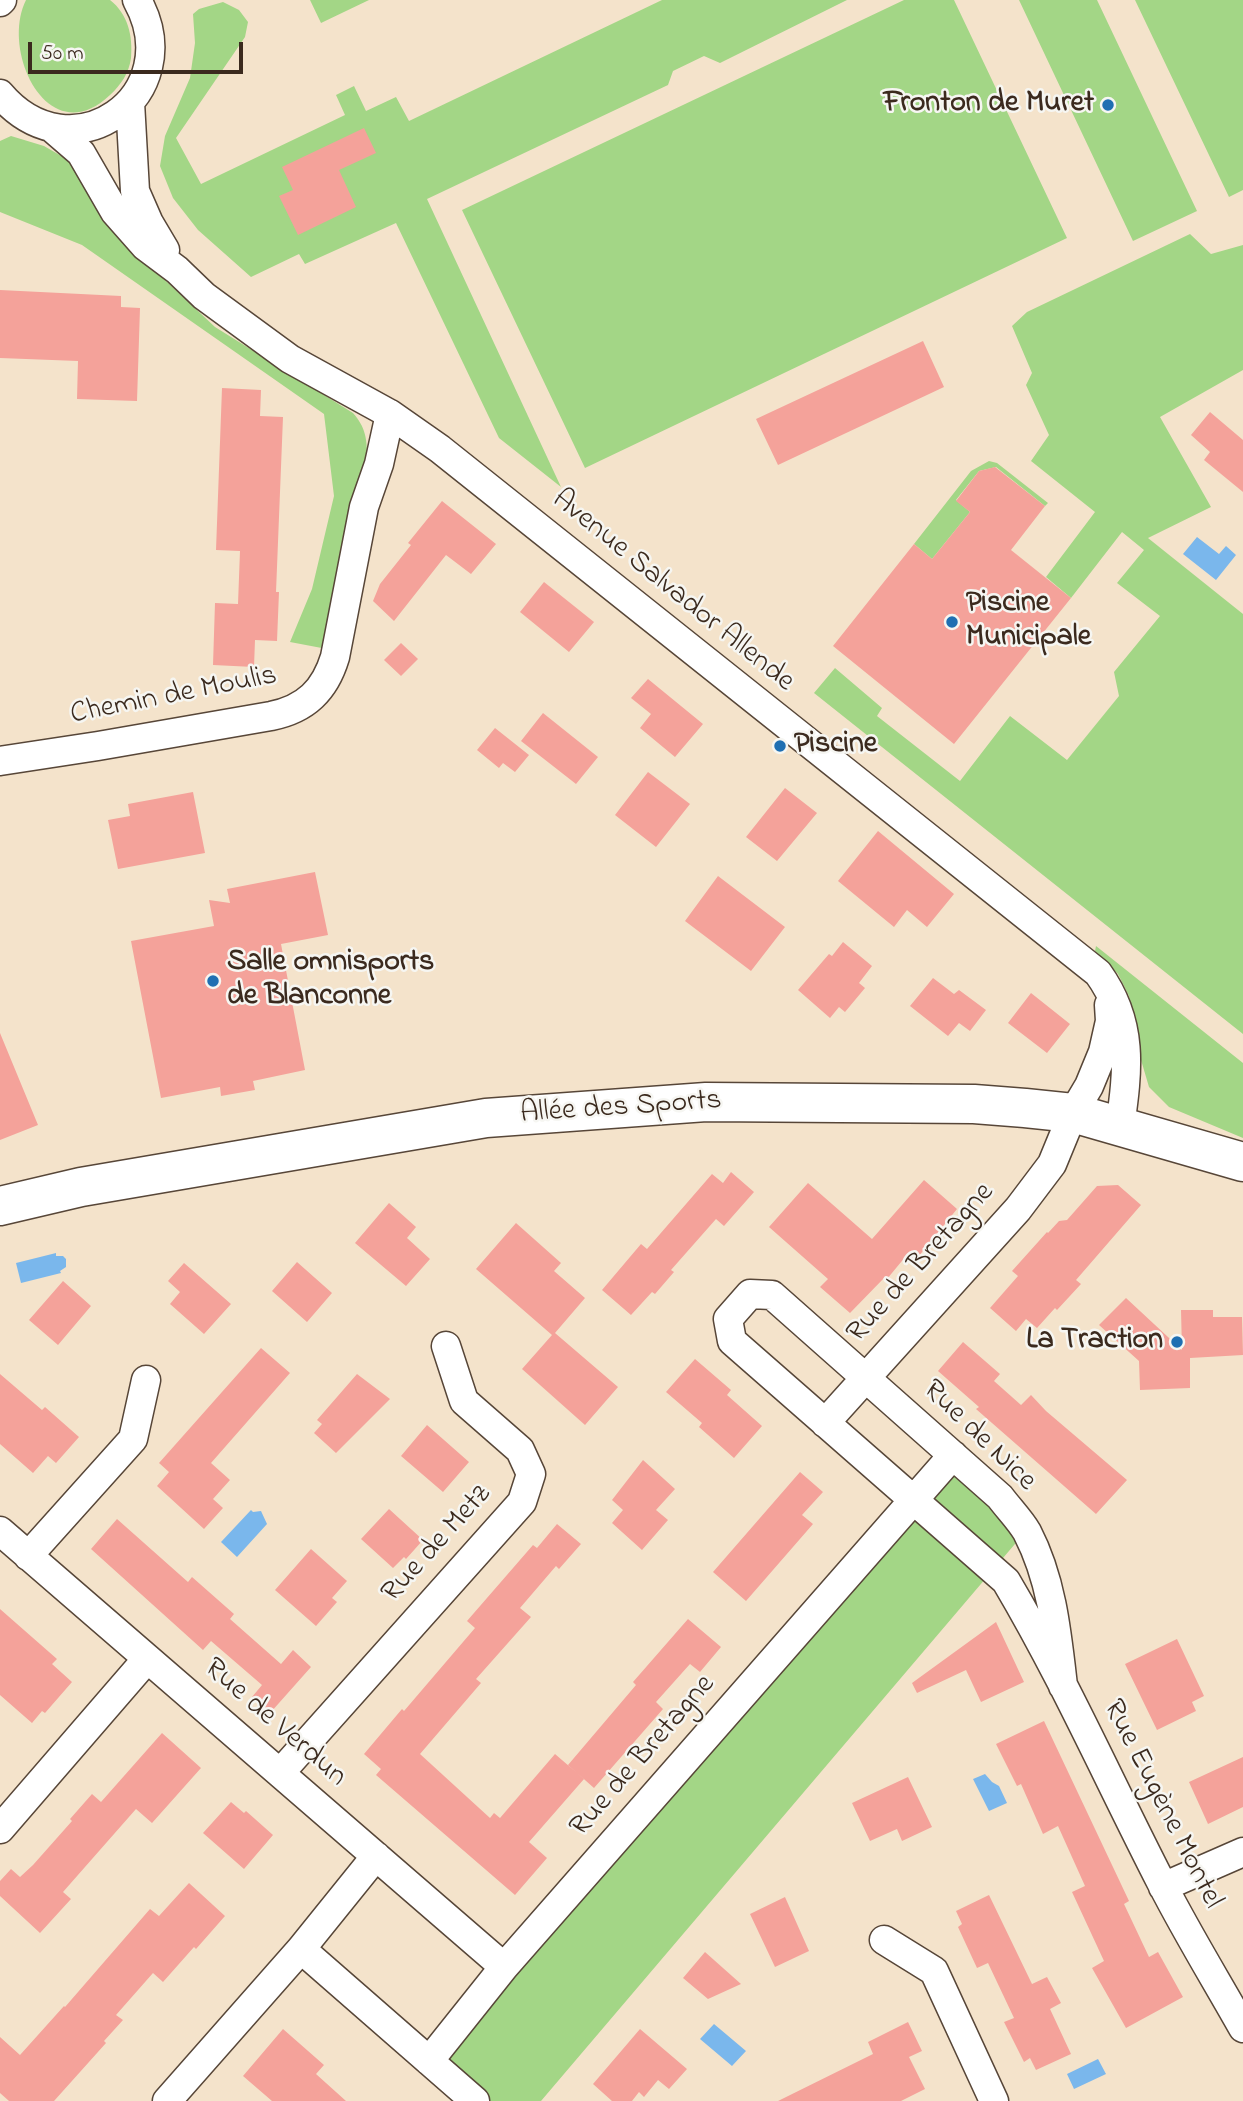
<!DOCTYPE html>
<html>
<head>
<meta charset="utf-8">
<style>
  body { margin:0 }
  #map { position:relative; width:1243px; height:2101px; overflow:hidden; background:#f4e3cb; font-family:"Indie Flower",sans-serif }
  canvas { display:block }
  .scale { position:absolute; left:28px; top:42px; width:215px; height:32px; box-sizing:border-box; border:4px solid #3b2a1e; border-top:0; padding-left:9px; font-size:21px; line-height:24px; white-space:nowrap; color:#3b2a1e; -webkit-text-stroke:5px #f6f6f2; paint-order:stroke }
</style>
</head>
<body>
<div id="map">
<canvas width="1243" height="2101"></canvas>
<div class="scale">50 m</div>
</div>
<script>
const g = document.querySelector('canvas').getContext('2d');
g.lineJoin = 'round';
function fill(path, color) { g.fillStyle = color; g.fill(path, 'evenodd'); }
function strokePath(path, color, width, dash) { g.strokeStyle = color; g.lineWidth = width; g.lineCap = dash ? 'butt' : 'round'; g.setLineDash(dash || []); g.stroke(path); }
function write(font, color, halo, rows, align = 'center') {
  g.font = font + ' "Indie Flower",sans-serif'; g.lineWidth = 5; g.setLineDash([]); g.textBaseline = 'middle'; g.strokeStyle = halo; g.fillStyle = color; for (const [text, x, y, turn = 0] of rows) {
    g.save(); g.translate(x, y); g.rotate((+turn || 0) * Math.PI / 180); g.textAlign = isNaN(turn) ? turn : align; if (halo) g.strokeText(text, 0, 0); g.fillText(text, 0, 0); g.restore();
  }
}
const green = new Path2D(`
  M26,0H110C128,14 133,36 131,58C129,73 121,85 110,95C49,153 0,52 26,0Z
  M310,0H369L321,23Z
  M662,0H847L720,63L704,56L673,71L668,85L427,199L561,487L499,438L396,223L305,264L299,254L251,277L198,230L173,198L160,166L165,136L190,78L195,43L193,14L199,9L223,2L239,10L248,22L245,37L176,138L201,184L345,115L336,95L354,86L366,111L396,97L409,121Z
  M904,0H954L1067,238L585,468L462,210Z
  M1019,0H1097L1197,211L1133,241Z
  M1135,0H1243V190L1229,197Z
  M11,136L44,146L70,161L134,251L215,327L353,413C365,427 367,437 367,456L327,649L290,642L312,589L334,496L324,414L82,245L0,212V141Z
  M1190,234L1211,254L1243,245V370L1160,417L1211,507L1148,538L1243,614V1034L814,693L835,668L882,708L877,716L960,781L1010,716L1067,760L1119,696L1114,672L1160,616L1117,583L1144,550L1122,532L1071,598L1046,577L1095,512L1031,461L1049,435L1026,385L1032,373L1012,326L1027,312Z
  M989,461L997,463L1048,503L1045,506L996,467L979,471L956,500L970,512L932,559L914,544L971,471Z
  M1096,946L1243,1063V1138L1169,1107L1149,1087L1136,1043L1129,996L1118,974L1095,951Z
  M953,1455L1026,1531L541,2101H475L429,2061Z`);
const water = new Path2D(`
  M1197,537L1219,554L1226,546L1236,555L1216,580L1183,554Z
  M56,1253V1256H63L66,1259V1267L60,1271L61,1273L21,1283L16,1263Z
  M251,1510L253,1512L261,1511L267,1524L237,1557L221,1542Z
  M985,1774L992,1782L999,1786L1007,1803L989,1811L973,1779Z
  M714,2024L746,2051L732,2066L700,2039Z
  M1098,2059L1106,2074L1074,2089L1067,2074Z`);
const building = new Path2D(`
  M364,128L376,153L339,170L356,207L298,235L279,196L293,190L282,167Z
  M0,290L121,296V307L140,308L137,401L77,399L78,361L0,358Z
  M923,341L944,387L778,465L756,419Z
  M222,388L261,390L260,416L283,417L276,592H279L277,641L255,640L254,667L213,665L215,603L238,604L240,551L216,550Z
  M1210,412L1243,440V492L1204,460L1210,452L1191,435Z
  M995,467L1045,506L1011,550L1071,598L954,744L833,646L914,544L932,559L970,512L956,501L979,471Z
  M442,501L496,544L471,574L446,555L394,621L373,601L380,584L411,545L408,543Z
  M544,582L594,622L569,652L520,612Z
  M401,643L418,659L401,676L384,660Z
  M648,679L703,724L675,757L640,728L651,714L631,698Z
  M543,713L598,757L576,784L521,741Z
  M495,728L529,755L515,772L503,763L499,768L477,750Z
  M648,772L690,804L656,847L615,815Z
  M785,788L817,813L777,861L746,837Z
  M193,792L205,853L118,869L108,820L130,816L128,804Z
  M878,831L954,894L927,927L907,910L894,927L838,881Z
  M315,872L328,935L281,944L305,1070L253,1081L255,1090L221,1096L220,1087L161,1098L131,941L214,926L209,900L230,903L227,889Z
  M718,876L785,927L751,971L685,921Z
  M843,942L872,966L859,983L865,988L845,1012L839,1007L830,1018L798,990L829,954L832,956Z
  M933,978L954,994L959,990L986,1010L970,1031L959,1023L948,1036L910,1006Z
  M1031,993L1070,1024L1047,1053L1008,1023Z
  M0,1033L38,1125L0,1140Z
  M731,1172L754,1192L724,1226L716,1219L671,1270L674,1272L655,1294L652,1292L631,1315L602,1290L641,1244L647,1249L712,1174L723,1183Z
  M924,1180L957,1209L914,1262L906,1256L887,1279L885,1277L850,1313L820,1287L828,1279L769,1227L808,1183L872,1239Z
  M1118,1185L1141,1205L1076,1280L1081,1284L1057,1310L1055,1308L1037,1328L1026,1319L1016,1331L990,1308L1018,1276L1012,1271L1047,1232L1048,1233L1059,1221L1067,1220L1097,1186Z
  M389,1203L416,1227L407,1238L430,1259L406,1286L355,1243Z
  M516,1223L561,1263L554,1271L585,1298L555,1333L618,1387L585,1425L522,1369L552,1335L476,1269Z
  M297,1262L332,1293L307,1322L272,1291Z
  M184,1263L231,1304L204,1334L170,1304L180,1292L168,1281Z
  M63,1281L91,1306L58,1345L29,1320Z
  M1126,1298L1182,1350L1181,1310H1213V1317H1242L1243,1355L1190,1358V1388L1140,1390L1139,1361L1099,1325Z
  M963,1342L1000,1374L994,1381L1021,1405L1031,1395L1046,1411L1127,1480L1096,1514L976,1409L979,1407L938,1371Z
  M261,1348L290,1373L211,1463L230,1480L213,1499L223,1508L204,1529L157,1486L169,1472L159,1463Z
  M695,1359L731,1390L727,1395L762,1426L734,1458L699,1427L702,1423L666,1392Z
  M0,1374L42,1410L45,1407L79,1437L56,1463L48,1456L33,1473L0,1444Z
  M357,1374L390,1399L336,1453L314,1433L322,1424L317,1420Z
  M427,1425L469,1462L443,1492L401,1456Z
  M643,1460L675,1489L656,1510L668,1520L642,1550L612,1523L623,1510L612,1500Z
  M800,1472L823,1492L802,1515L813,1524L746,1601L713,1572Z
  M389,1509L423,1540L406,1559L404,1557L393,1568L361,1539Z
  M117,1519L188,1582L192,1577L234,1614L230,1619L281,1664L293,1650L311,1667L271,1712L252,1697L262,1685L211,1641L203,1650L91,1549Z
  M557,1524L581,1544L559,1569L556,1566L520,1608L531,1617L476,1679L481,1683L420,1754L490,1818L494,1813L500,1818L555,1754L584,1779L529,1842L547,1858L515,1895L376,1775L381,1769L364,1754L402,1709L404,1711L475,1628L467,1621L533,1545L537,1548Z
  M311,1549L347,1581L332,1598L337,1602L316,1626L275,1590Z
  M0,1609L57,1659L52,1664L72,1682L45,1713L42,1711L32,1723L0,1695Z
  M688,1619L721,1647L700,1672L690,1664L656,1702L663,1709L594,1788L568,1765L636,1685L633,1682Z
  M996,1622L1024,1682L981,1702L966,1670L917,1693L912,1683Z
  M1177,1639L1204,1696L1192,1702L1196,1711L1157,1730L1125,1664Z
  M1044,1721L1129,1901L1124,1904L1149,1957L1158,1952L1183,1997L1126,2028L1092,1968L1104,1961L1072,1892L1085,1886L1058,1826L1043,1834L1021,1784L1017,1786L996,1744Z
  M162,1733L201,1768L152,1823L136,1809L63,1892L71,1899L40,1933L0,1896V1881L11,1869L20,1877L33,1865L72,1821L70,1819L92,1794L101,1802Z
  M1243,1757V1807L1208,1824L1189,1782Z
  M908,1777L932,1827L902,1841L897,1829L870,1841L852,1803Z
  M231,1802L244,1813L246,1811L273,1835L244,1869L203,1833Z
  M189,1883L225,1916L196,1949L194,1947L163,1982L153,1973L116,2015L123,2020L104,2041L106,2043L54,2101H9L0,2093V2037L20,2055L64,2006L65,2007L150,1909L159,1916Z
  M989,1895L1032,1984L1047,1977L1061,2003L1050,2009L1071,2054L1036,2070L1030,2058L1024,2062L1004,2022L1014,2018L988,1963L977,1968L958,1927L962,1924L956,1911Z
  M785,1897L809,1951L775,1967L750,1914Z
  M705,1952L741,1984L708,1999L683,1978Z
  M908,2022L922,2051L909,2057L925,2089L901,2101H778L873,2054L868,2042Z
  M283,2029L324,2065L316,2074L346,2101H272L243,2076Z
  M640,2029L687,2069L669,2089L658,2080L644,2097L639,2092L632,2101H612L593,2084Z`);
const street = new Path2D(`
  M0,2L2,0
  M0,94C72,179 190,95 137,0
  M130,102L135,191L149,223L165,250
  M52,128L81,153L115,212L145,246L177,270L204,296L290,359L390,414L440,449L1098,973C1134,1023 1128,1069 1120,1127
  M0,761L98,746L271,716C306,709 325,690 335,657L364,507L379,464L390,414
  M825,1423L1018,1209L1052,1164L1073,1113L1089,1086L1103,1052L1110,1021L1109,1005
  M0,1531L504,1967
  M28,1556L133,1439L146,1380
  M1063,1686C1057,1633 1052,1580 1027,1532C1020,1520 1009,1509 1000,1497L772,1295L750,1294L728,1319L732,1341L1006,1581C1064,1679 1110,1783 1162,1884C1187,1933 1216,1980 1243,2028
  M280,1773L522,1502L531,1474L520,1450L464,1401L446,1346
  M0,1829L147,1659
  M1163,1887L1243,1852
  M884,1940L934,1971L994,2101
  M301,1949L475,2101
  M429,2061L504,1967L953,1455
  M167,2101L301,1949L376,1856`);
const secondary = new Path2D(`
  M0,1206L81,1187L486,1118L706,1102L974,1104L1025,1108L1073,1113L1243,1162`);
const markers = [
  [1108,105,7,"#1f6fb2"],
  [952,622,7,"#1f6fb2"],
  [780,746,7,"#1f6fb2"],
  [213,981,7,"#1f6fb2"],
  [1177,1342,7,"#1f6fb2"]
];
const poiNames = [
  ["Fronton de Muret",1094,105,"right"],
  ["Piscine",966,605],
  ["Municipale",966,639],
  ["Piscine",794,746],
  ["Salle omnisports",227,964],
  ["de Blanconne",227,998],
  ["La Traction",1163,1342,"right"]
];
const streetNames = [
  ["Avenue Salvador Allende",672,592,39],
  ["Chemin de Moulis",174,697,-11],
  ["Allée des Sports",621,1109,-4],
  ["Rue de Bretagne",922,1264,-48],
  ["Rue de Nice",978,1437,44],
  ["Rue de Metz",438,1545,-48],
  ["Rue de Verdun",274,1724,41],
  ["Rue de Bretagne",644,1757,-49],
  ["Rue Eugène Montel",1161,1805,63]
];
fill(green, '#a3d686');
fill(water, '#7ab7ec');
fill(building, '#f4a29a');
strokePath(street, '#574638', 31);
strokePath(secondary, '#574638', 41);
strokePath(street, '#fff', 28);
strokePath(secondary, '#fff', 38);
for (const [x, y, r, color] of markers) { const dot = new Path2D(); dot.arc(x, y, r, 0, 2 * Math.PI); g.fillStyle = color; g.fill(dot); strokePath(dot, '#f6f6f2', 2.5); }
write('bold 30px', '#3b2a1e', '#f6f6f2', poiNames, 'left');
write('30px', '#3b2a1e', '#f6f6f2', streetNames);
</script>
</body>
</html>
